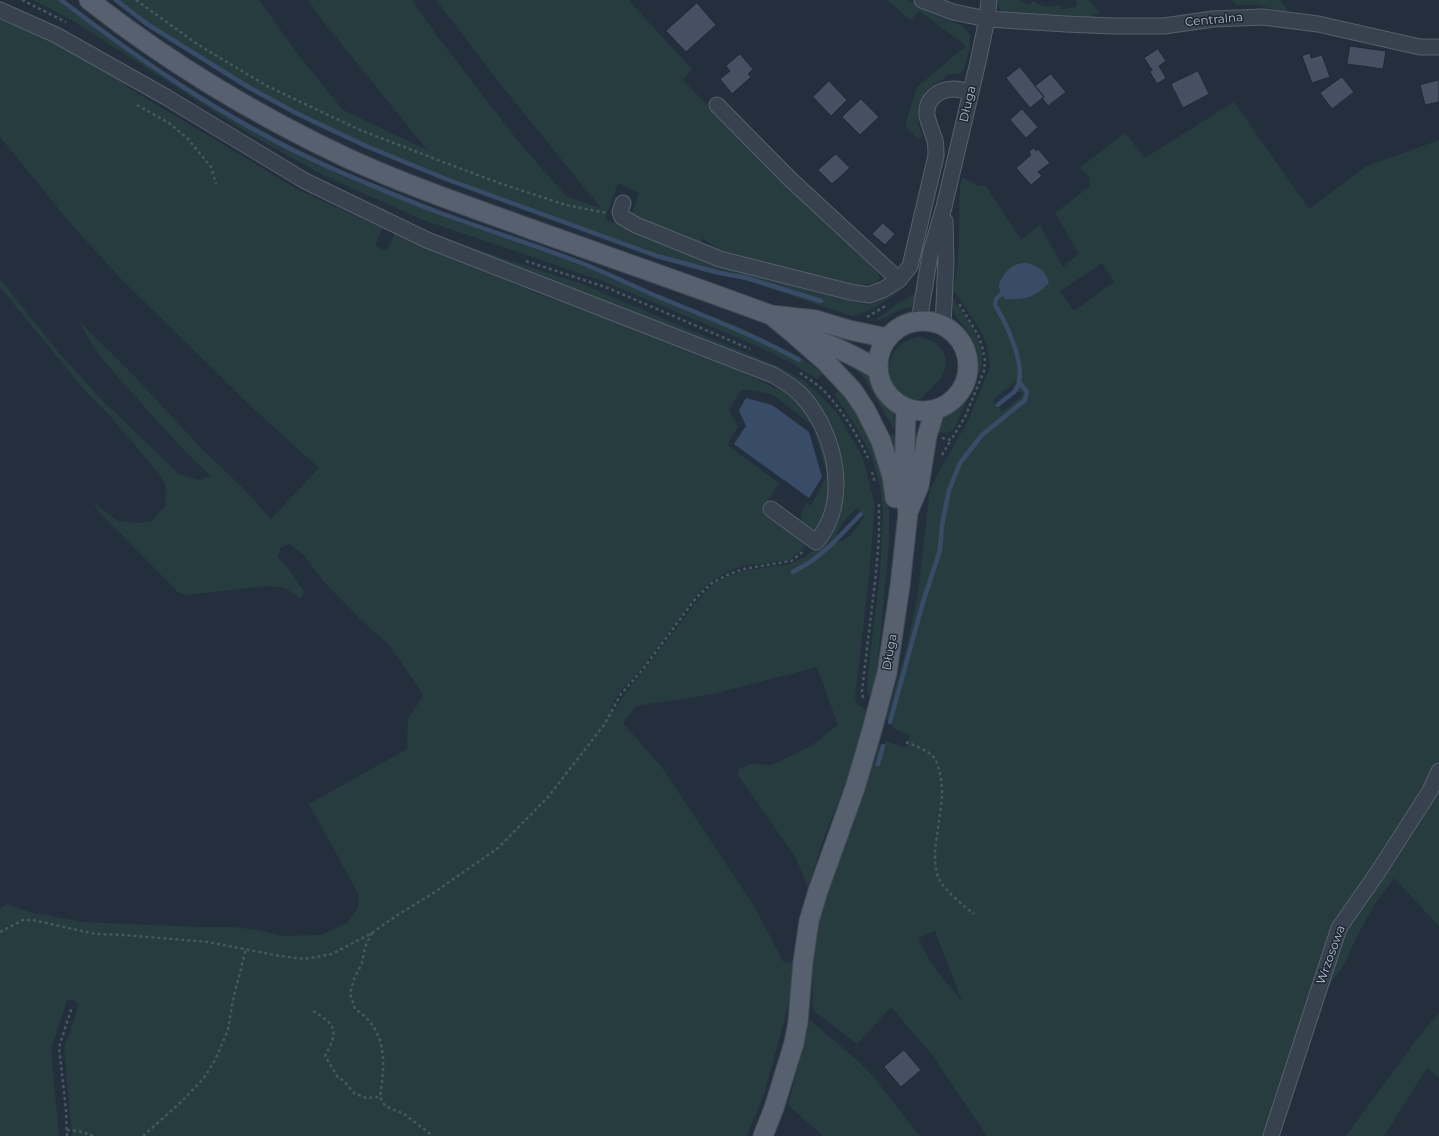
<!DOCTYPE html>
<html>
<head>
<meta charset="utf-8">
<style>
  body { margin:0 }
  canvas { display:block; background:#242f3e }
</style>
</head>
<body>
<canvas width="1439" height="1136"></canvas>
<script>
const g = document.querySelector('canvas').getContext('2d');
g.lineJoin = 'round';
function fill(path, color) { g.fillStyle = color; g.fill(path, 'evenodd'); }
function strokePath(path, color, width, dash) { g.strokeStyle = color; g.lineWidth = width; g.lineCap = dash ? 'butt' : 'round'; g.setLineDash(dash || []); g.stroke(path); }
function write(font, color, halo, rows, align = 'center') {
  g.font = font + ' Montserrat,sans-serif'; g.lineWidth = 3; g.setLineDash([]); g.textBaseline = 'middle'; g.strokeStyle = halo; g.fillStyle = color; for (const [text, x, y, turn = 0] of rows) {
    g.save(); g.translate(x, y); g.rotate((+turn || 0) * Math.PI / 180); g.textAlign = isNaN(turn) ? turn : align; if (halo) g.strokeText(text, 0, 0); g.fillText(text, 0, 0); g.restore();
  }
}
const green = new Path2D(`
  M33,0H64L155,67L244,123L319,162L457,217L580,260L680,305L735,325L798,356L823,373L817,379L792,363L758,346L600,280L421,219L325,176L251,135L70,19Z
  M113,0H259L297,53L343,110L427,150L323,21L308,0H412L437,36L521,145L567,197L601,208L501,85L436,0H630L631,3L692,69L683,80L778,179L873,264L880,278L875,283L861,285L841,284L809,276L716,248L703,238L699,246L631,215L639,193L618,183L605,219L730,269L833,297L868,305L879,301L900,286L901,290C891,298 865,315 852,316L745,280L708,273L652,257L501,202L401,163L316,126L243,87L149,27Z
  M887,0H907L935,11L934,15L961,25L970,34V47L963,72L957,74L946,75L945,79C918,90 914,110 922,136L918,139L905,126L917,87L966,46L919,11L911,20Z
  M996,0H1019L1025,4L1030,5L1032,0C1040,7 1051,8 1060,5L1061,9H1063L1076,7L1077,2L1076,0H1089L1101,14H1093V17L1024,13L1023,18C1008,15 1001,16 996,0Z
  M1232,0H1280L1289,13L1257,5H1236Z
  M0,17L98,62L129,83L127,87L297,189L382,228L375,246L386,251L395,234L549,298L610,318L655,338L737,370L790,395L811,417L819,431L832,478L823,523L816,530H808L803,524L801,513L807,503L811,506L827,475L813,426L772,394L742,389L729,410L738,427L727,445L779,483L762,510L799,537L806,547L789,560L743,566L727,572L711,582L696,596L642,668L619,693L609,711L615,710L623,696L655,656L698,600L713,584L729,576L746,570L790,564L801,559L824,544L833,530L842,504V482L807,393L433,236V234L517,263L582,284L673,323L778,366L801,379L818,393L837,413L862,456L875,506L869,577L855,698L857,704L867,711L853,765L824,837L808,888L796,858L738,775L739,769L752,764L772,765L811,746L838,725L817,667L713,694L636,706L623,723L663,769L754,906L784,963L796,962L792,991L765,1091L747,1136H72L64,1048L79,1005L74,1000H67L51,1050L59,1136H0V909L7,904L29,912L82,922L197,927H234L257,930L282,936L321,935L347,923L358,908L359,895L309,804L407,749L408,719L423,696L420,689L388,644L361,620L324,582L304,555L289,544L280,548L278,557L287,567L304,592L301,599L285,588L266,586L186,595L178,592L99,512L93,502L118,521L139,523L152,521L165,506L166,487L160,475L112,418L86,392L0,287V279L60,354L102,400L180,475L200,480L211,476C184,452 160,424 135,396C115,374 92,350 80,322L134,376L202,449L243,488L271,519L319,468L256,411L122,280L72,225L0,137ZM857,508L865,515C860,524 849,540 840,542L836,537C838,526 849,515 857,508Z
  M1234,102L1309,209L1365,167L1439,140V760L1425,789L1352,897L1335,920L1266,1136H987L933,1056L891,1007L857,1044L813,1010L812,952L821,913L864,793L879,745L884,747L886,741L906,748L910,735L896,730L892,726V721L886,720L907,646L918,593L930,489L945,461L968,421L990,367L987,346L983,335L957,294L953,291C957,271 959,250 959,229C960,212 958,194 962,177L978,186H986L1021,240L1041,224V227L1063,267L1079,254L1055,213L1089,187L1090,177L1080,168L1125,133L1145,158ZM1102,263L1114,282L1074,311L1060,291ZM1016,381L1013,389L1016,392H1021L1022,396L1002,412L993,400ZM935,931L962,1001V1002L931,963L918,938Z
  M916,293L915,299L911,307C898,309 887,319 874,321L896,305Z
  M950,297L953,298C966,319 995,354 976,378C977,370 979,360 978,353C973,330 952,321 950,297Z
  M918,337C937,339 953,354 943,374C938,383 928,390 922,398C895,413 866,350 918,337Z
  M856,363C875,375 869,384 881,399C883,402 887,405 890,408C895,413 896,422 897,429L893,428L865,379L854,368Z
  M851,372L859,381L890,434L896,436L897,468L848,377Z
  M842,386L875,445L889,500V545L876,677L872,699L868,694L867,684L880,574L883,511L880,486L871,455L855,425L835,395Z
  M970,392L954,429C948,433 944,435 938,431L943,419L956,408Z
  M1439,788V926L1394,878L1375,904L1357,936L1345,963L1328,987L1344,934L1406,843Z
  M1439,1014V1078L1427,1068L1384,1136H1346L1411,1047L1431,1022Z
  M810,1020L858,1061L872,1075L920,1136H823L788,1105Z`);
const water = new Path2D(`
  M1027,263C1040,267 1045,270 1049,283C1032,299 1027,299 1005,299C1002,295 999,290 999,285C1001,276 1010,266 1018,264C1021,263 1024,263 1027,263Z
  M746,398L772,405L809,432L822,477L809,498L734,444L746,426L739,410Z`);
const stream = new Path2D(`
  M61,0C150,68 243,131 347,175C376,187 405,200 435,211C483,229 532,244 579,262C610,274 640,290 671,302C714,320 758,337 799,360
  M116,0L147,24L250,88L296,113L366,146L446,179L657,256L720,273L747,278L821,301
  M998,405C1003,400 1010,396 1015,391C1030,371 1006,323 995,305L996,299L1001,294
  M793,572L812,561L831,545L861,514
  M890,722L923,602L940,550L942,525L949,490L960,463L982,435L1025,400L1027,392L1019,382
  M878,764L883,746`);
const building = new Path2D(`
  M697,3L716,25L686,52L666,31Z
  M1350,46L1386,51L1383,69L1347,64Z
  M1158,49L1166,61L1159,66L1166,78L1157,84L1150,72L1152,70L1144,58Z
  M1310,53L1311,58L1322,55L1330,77L1312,83L1302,56Z
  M740,54L753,69L748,74L751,77L732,94L720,79L730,71L726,66Z
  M1020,67L1044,97L1030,108L1006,78Z
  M1198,71L1209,94L1183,108L1171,84Z
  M1051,74L1066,92L1048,106L1042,98L1044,97L1035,86Z
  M1342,77L1354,92L1332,109L1320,93Z
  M1439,80V102L1425,105L1420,85Z
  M829,81L847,100L831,116L813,97Z
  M861,99L879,117L860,135L842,117Z
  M1022,109L1038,127L1026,138L1010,120Z
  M1034,148L1036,151L1038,149L1050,163L1038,172L1042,176L1031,185L1016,168L1031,155L1029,152Z
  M836,154L850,168L832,184L818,170Z
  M883,223L895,234L885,245L872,234Z
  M904,1050L921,1070L901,1087L884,1067Z`);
const path = new Path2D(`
  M22,0L66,22
  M136,0L197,44L267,86L360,130L443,162L502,184L566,205L607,213
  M137,105L169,123L188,139L211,167L216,184
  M526,261L608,288L750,349
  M867,317L887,305
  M800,373C807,378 816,383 823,390C842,409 856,433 868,458
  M942,438L951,440L965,417L984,371L985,360L982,346L978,335L958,302
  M942,455L951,440
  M872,472L875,483
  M863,698L862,691L876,573L879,537V504
  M906,742C915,746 929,750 935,759C937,762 938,767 939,770C950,804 926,850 939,879C944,890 964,906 974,914
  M0,932L23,920H33L95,934L125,935L208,942L280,956L305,959L332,954L372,933L396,916L432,894L498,848L548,797L604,725L621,694L643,669L696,598L712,583L727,575L743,569L791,561L804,551
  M372,933L365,947L362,963L354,979L350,993L355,1009C388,1030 385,1063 380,1097L385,1106L404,1114L433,1136
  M313,1011C338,1026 338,1031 325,1056L337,1076L345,1082L354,1093L366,1098L380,1097
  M67,1130L79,1131L93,1136
  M67,1136L66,1110L59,1047L72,1007
  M143,1136L181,1102L204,1078L215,1060L228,1030L233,1000L246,949`);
const minor = new Path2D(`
  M922,0L953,12L987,19L1066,24L1113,26H1164L1213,19L1263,17L1318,24L1420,47H1439
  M0,10L56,35L166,97L305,181L427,240L773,375C783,381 794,387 802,396C836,433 851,502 816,542L771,509
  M717,105L790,179L899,280
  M623,203L620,212L622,217L636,225L720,259L850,292L869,295L884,289L899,280L910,266L936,156C936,150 936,145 935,140C932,132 929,124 927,116C925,99 939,89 954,89C960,89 965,91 970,92
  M919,321L930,255L944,207L978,62L987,19L989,0
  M943,326L946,261L945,221
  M1271,1136L1339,928L1378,872L1430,791L1439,771`);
const major = new Path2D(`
  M89,0C168,62 256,115 347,158C406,185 467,206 528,228C609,257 690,285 771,315L816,320L849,330L887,338
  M771,315L793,333L826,362L853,391L865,409L881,441L892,476L895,498
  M878 366a45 45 0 1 1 90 0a45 45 0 1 1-90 0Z
  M797,334C827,342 850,353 877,369
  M908,512L919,486L927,436L935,410
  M763,1136L774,1108L794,1043L798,1022L803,962L809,921L818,891L855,788L872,730L887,673L900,586L908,513L904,481L906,410`);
const streetNames = [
  ["Centralna",1214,20,-5],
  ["Długa",968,104,-77],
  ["Długa",890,652,-80],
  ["Wrzosowa",1331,955,-70]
];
fill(green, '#263c3f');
fill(water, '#394c67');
strokePath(stream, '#394c67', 4.5);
fill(building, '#455162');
strokePath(building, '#1f2835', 1);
strokePath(minor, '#565f6c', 17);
strokePath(major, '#414a57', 21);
strokePath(path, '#44595c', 2.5, [3, 3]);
strokePath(minor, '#38414e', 15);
strokePath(major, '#56606e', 19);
write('12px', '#b4bcc9', '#1d2633', streetNames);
</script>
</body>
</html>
